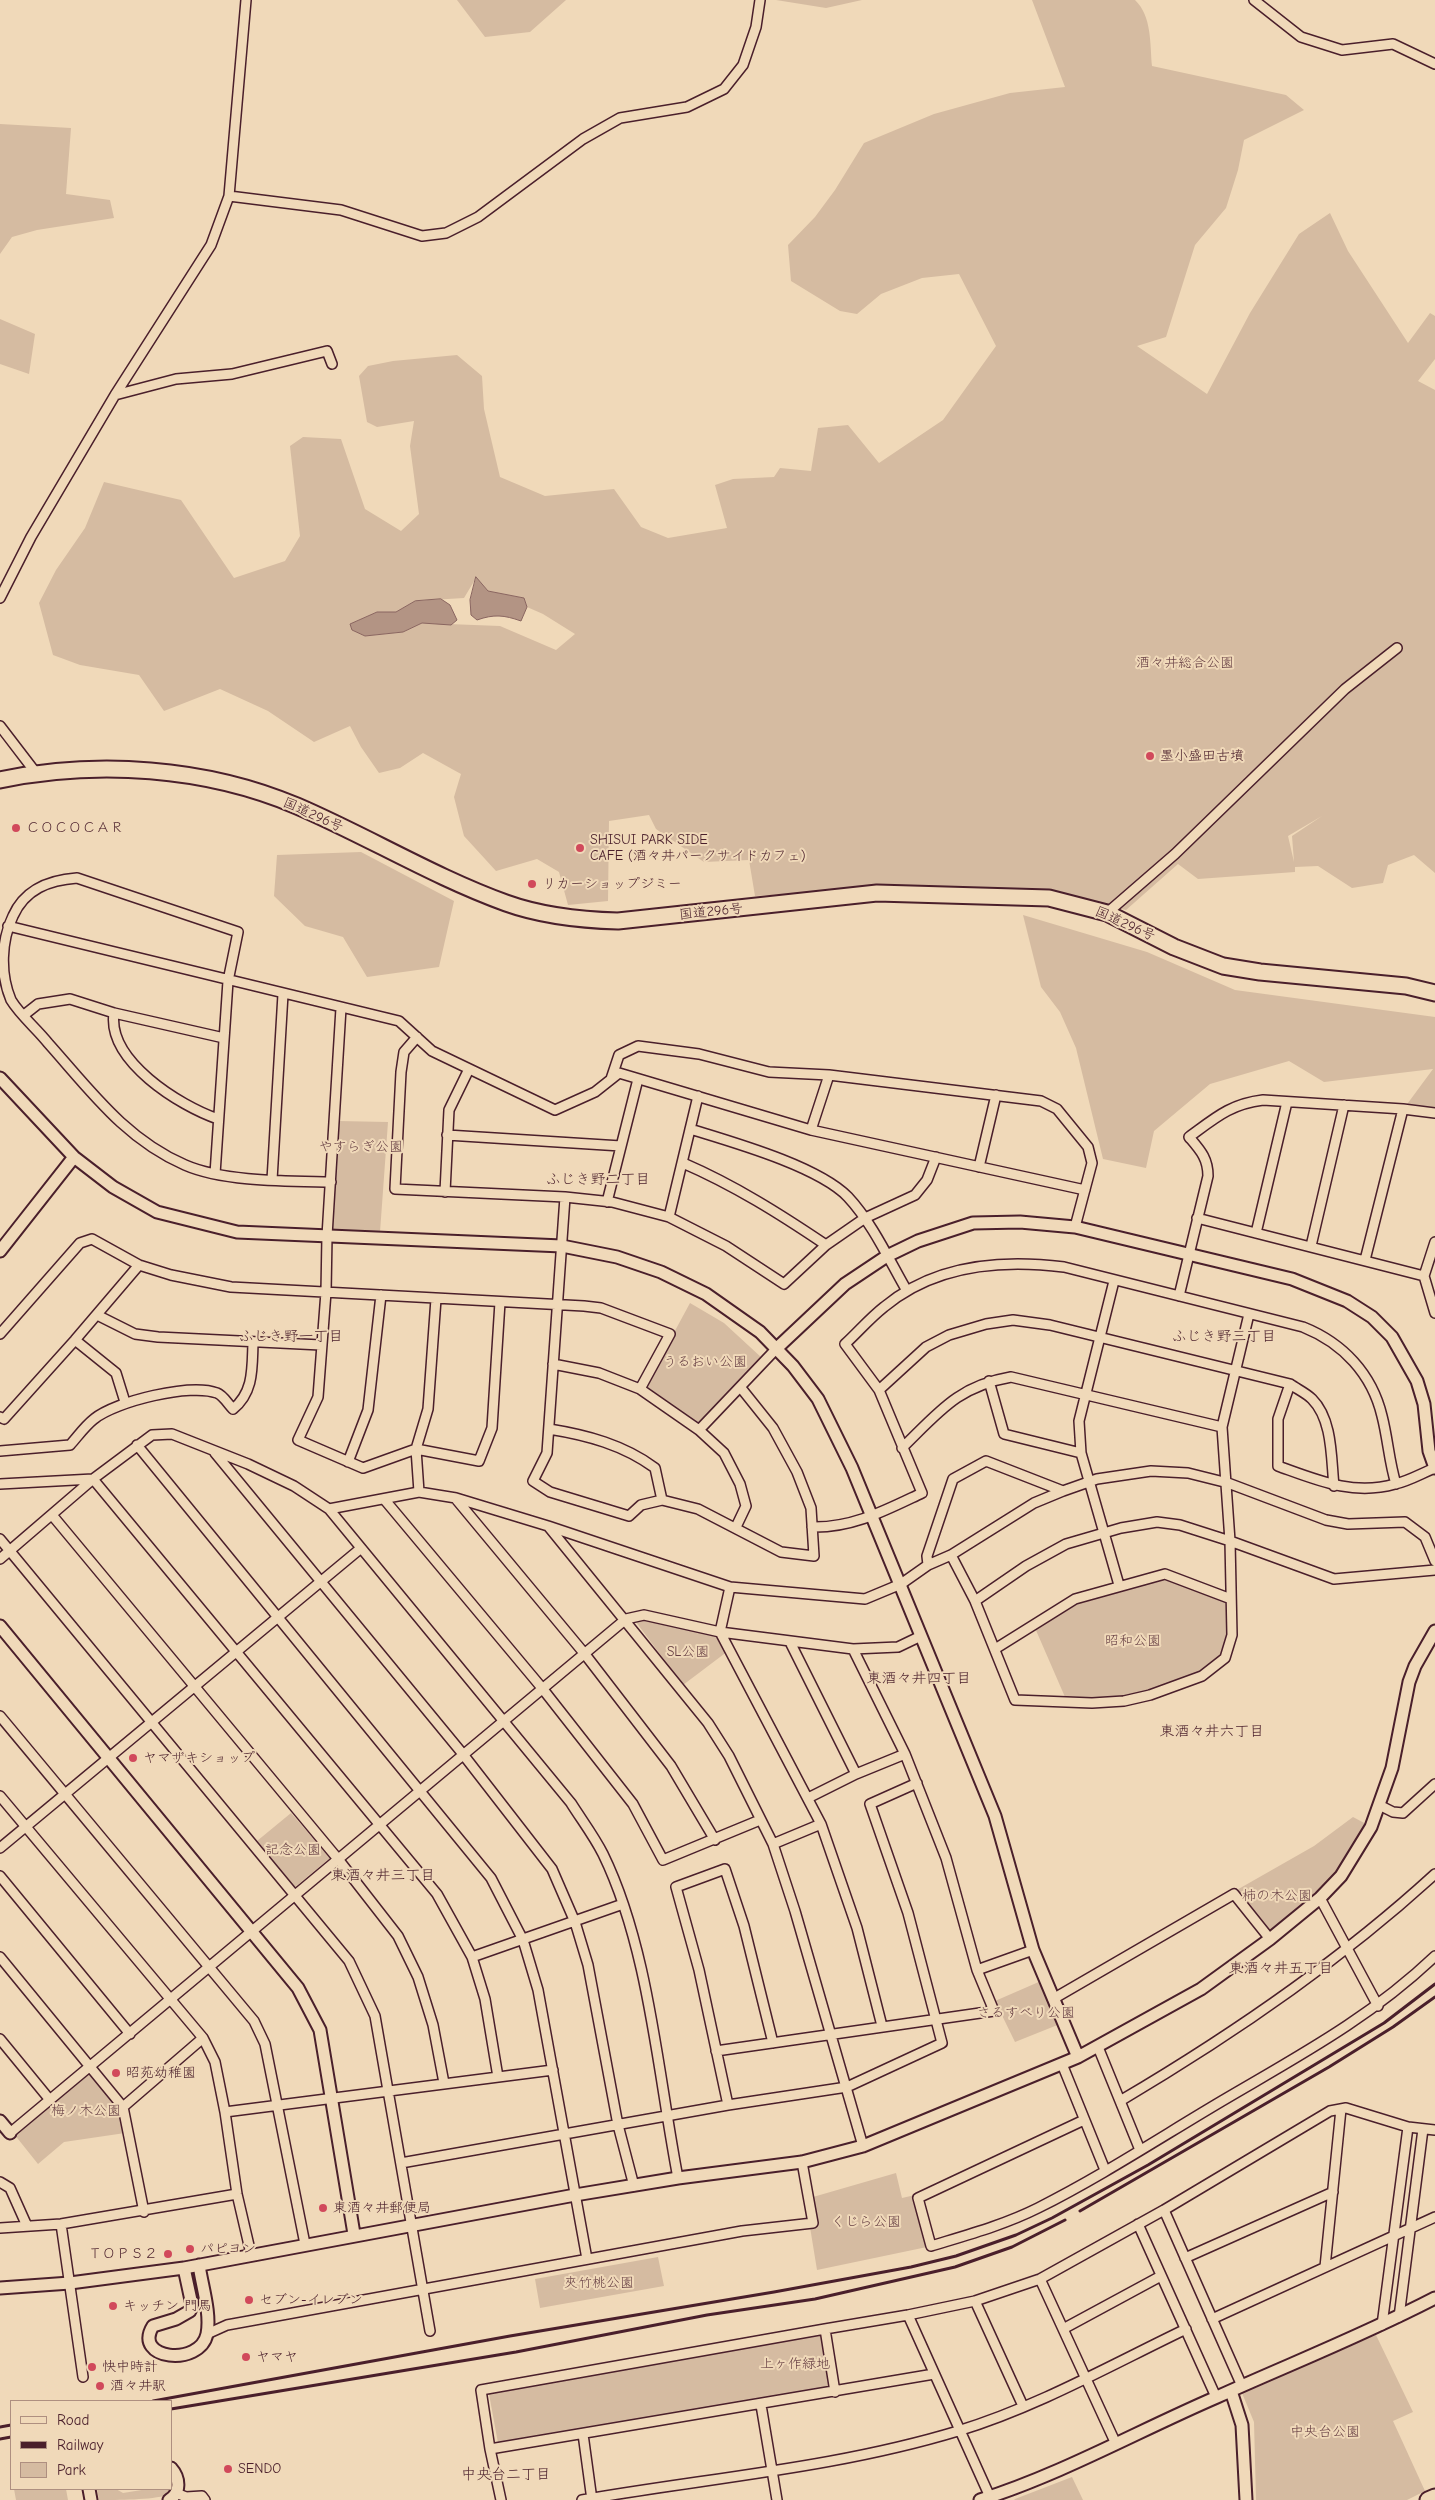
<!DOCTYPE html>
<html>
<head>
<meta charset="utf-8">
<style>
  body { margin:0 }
  #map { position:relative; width:1435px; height:2500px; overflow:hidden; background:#f0d9b9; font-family:"Comic Neue",sans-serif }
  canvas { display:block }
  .legend { position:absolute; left:10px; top:2400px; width:162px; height:90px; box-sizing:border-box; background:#f0d9b9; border:1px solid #ae8f80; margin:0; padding:6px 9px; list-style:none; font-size:15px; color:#4a1f2b }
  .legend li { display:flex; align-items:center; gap:10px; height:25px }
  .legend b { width:25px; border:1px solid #ae8f80 }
</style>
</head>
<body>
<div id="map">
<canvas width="1435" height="2500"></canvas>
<ul class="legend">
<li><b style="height:6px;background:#f0d9b9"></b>Road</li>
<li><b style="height:6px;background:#4a1f2b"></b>Railway</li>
<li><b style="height:14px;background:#d5bba1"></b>Park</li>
</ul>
</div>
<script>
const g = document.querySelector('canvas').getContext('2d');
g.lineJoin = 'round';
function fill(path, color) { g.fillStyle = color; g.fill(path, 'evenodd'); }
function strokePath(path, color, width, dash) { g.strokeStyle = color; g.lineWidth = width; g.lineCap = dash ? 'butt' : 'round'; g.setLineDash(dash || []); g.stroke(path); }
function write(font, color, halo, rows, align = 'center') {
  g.font = font + ' "Comic Neue","Klee One",sans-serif'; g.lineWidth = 4; g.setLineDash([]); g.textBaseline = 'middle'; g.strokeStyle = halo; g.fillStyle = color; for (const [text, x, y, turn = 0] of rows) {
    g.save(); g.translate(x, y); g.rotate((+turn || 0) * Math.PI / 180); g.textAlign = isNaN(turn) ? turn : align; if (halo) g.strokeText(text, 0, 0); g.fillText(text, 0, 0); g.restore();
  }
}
const green = new Path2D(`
  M457,0H566L530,32L485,37Z
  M776,0H862L826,8Z
  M1032,0H1135C1152,16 1150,44 1152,66L1286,95L1304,110L1244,140L1238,170L1226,208L1195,245L1166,337L1137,346L1207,394L1250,313L1299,234L1330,213L1348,251L1408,343L1430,313L1435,316V359L1418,381L1435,390V873L1414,855L1388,865L1383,883L1352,888L1318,866L1295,867V872L1198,879L1178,864L1126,910L1069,897L918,886L755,896L749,860L704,862L656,829L649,815L609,821L608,901L568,905L559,872L537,859L496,871L464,836L454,797L461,774L423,753L400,768L379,773L361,747L350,726L314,742L268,711L220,689L164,711L139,675L80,665L53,655L39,603L56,570L85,528L104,482L181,500L234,578L285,561L300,536L290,446L303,437L341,439L365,509L401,531L419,514L410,446L414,421L377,427L367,422L359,376L368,366L393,361L457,355L482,376L484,409L500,477L545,496L614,489L641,527L668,538L727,528L715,485L733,479L774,477L780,468L811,471L818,428L848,425L879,463L943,420L996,346L959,274L922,278L881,294L857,314L840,311L791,281L788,245L815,217L835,190L864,143L934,114L1010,93L1065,87ZM476,578L488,591L524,598L527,607L543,614L575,634L556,650L500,626L422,623L403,632L365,636L352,630L350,624L377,612H396L415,601L464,598ZM1322,816L1292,836L1294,862L1288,836Z
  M0,124L71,128L66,194L110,200L114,218L37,230L12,237L0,254Z
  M0,319L35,334L29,374L0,364Z
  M361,852L454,901L439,967L367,977L343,937L305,926L274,896L277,855Z
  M1023,915L1147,952L1235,990L1435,1017V1107H1405L1433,1069L1324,1082L1289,1061L1210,1084L1154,1131L1146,1168L1103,1159L1076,1048L1060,1012L1041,987Z
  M338,1121L388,1122L380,1232H331Z
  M690,1303L724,1323L762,1358L698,1426L644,1388Z
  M1164,1578L1228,1602C1229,1619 1231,1638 1223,1654C1221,1658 1215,1661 1211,1664C1172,1693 1113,1700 1065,1697L1035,1628L1076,1602Z
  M644,1617L720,1634L728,1651L683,1685L636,1622Z
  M291,1813L330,1858L295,1887L257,1841Z
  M1353,1817L1368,1825L1338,1875L1271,1935L1235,1891L1314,1846Z
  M1041,1981L1060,2024L1015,2042L995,2001Z
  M90,2073L120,2109L125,2133L64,2142L38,2164L14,2134Z
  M896,2173L902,2198L915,2195L927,2247L817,2270L810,2227L817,2226L813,2197Z
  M658,2257L664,2286L540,2308L535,2279Z
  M825,2329L828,2388L498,2443L489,2394Z
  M1376,2335L1413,2412L1393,2421L1425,2491L1407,2500H1256L1254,2422L1242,2393Z
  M1072,2477L1083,2500H1014L1015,2499Z
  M171,2485H173C172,2488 171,2493 167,2495C152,2500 117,2500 99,2500L97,2489H116L123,2493L148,2489H171Z
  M14,2489H66L68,2500H16Z`);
const water = new Path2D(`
  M476,577L488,591L524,598L527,607L521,621C504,615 494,614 477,620L471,615L470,600Z
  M441,599L450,605L457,620L451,625L422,623L403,632L365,636L352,630L350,624L377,612H396L415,601Z`);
const minor = new Path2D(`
  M1254,0L1301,37L1342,50L1393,44L1435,64
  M229,196L341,210L422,236L446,233L478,217L583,139L620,118L687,107L724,89L743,65L756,27L760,0
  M115,395L176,379L232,374L327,351L332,364
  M0,598L31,537L115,395L211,245L229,196L246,0
  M0,726L36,773
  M1107,913L1175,854L1345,689L1397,648
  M8,926L399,1021L432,1051L555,1110L595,1092L619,1073L811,1130L1085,1190
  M341,1008L327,1236L326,1292L318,1397L298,1440L363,1468L416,1449L479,1461L492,1428L500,1302
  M114,1013C107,1061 180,1106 218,1119
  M24,1015L38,1004L70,999L114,1013L224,1038
  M417,1037L404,1052L401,1072L395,1189L565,1197L612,1202L669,1217L726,1246L784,1284L826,1245L865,1218L915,1195L927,1180L936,1157
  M611,1079L619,1055L638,1046L699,1054L769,1072L829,1075
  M690,1129C732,1142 818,1166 848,1197C873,1224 889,1260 907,1291
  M811,1130L829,1075L1041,1101L1057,1109L1088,1147L1092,1163L1075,1227
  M447,1135L621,1146
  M683,1163C734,1185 780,1214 826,1245
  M979,1167L996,1095
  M215,1174L228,981L238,932L77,878C49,880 25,889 13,916C1,941 0,974 11,1000C20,1015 37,1029 48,1043C90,1090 125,1139 185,1165C224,1182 288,1181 331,1182
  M272,1180L283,994
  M445,1192L449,1110L469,1069
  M565,1197L547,1453L533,1481L550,1492L629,1516L641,1505L662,1500L698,1509L781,1552L814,1556L811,1508L797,1472L773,1428L741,1388
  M607,1202L638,1079
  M669,1217L698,1096
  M1197,1218L1424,1276
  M1256,1233L1287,1102
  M1435,1242L1424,1276L1435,1313
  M1311,1246L1344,1105
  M1365,1260L1403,1109
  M1114,1281L1079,1421L1081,1453L1119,1585
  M1179,1296L1208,1176C1208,1158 1200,1150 1189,1137C1215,1118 1230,1104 1263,1100L1403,1109L1435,1113
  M97,1315L135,1334L158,1337L321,1345
  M0,1334L80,1243L92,1239L139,1265L171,1275L231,1287L584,1306L601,1308L670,1334L640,1389
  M75,1340L116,1373L125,1402
  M553,1364L599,1373L640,1389L699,1430L724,1453L740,1484L746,1506L736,1527
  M989,1381L1004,1434L1081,1453
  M1290,1384L1278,1419V1466C1317,1480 1353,1496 1395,1484C1409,1481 1422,1473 1435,1468
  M879,1390L926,1347L949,1335L986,1324L1013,1320L1050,1325L1290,1384C1297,1389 1306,1393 1312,1399C1333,1420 1331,1459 1334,1486
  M0,1417L4,1419L75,1340L139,1265
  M549,1429C587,1435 624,1445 655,1468L662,1500
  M699,1430L777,1348
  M137,1445L491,1878L523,1940L538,1990L587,2259
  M902,1448C939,1412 958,1386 1011,1377L1222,1427
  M0,1451L70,1445C78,1436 85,1426 94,1419C116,1401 191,1383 217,1393C223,1395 228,1404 233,1409C254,1392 252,1368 253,1343
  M215,1453L462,1753L552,1869L575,1922L588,1965L618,2125L634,2186
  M348,1462L368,1410L381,1295
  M0,1484L93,1479L437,1894L472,1957L485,1999L498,2077
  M419,1492L416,1449L428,1409L436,1299
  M384,1499L542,1688L633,1804L663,1860L760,1820
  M456,1499L584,1653L671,1766L715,1840
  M329,1509L419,1492L456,1498L548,1526L730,1587L865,1599L901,1584L928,1565L951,1555L1034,1503L1063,1491L1097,1479L1151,1471L1188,1473L1228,1483L1326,1520L1348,1524L1405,1522L1425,1537L1435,1561
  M52,1515L338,1859L398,1936L418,1977L433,2025L444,2083
  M548,1526L708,1723L729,1756L773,1844L795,1911L863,2146
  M812,1527C853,1528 886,1510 922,1493L879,1390L845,1344C858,1332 870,1318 884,1307C934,1265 1001,1259 1064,1267L1303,1327C1343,1343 1372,1374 1382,1416C1388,1439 1389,1462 1396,1484
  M0,1539L349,1961L375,2016L430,2331
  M951,1555L975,1601L1015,1700L1092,1703L1124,1701L1150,1695L1202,1676L1225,1658L1232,1635L1230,1541L1222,1427L1249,1314
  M0,1559L93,1479L152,1435L172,1434L248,1464L294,1486L329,1509L571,1803C581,1819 594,1836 603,1854C649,1948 658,2075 678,2178
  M928,1565L927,1556L953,1479L986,1461L1063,1491
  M730,1587L720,1632L821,1824L857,1928L882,2026
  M975,1601L1026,1566L1066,1544L1121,1528L1157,1522L1180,1525L1230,1541L1334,1579L1435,1570
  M790,1642L856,1774
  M995,1649L1075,1599L1165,1574L1231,1599
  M0,1716L254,2021L265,2044L305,2244
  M0,1796L203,2038L215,2062L225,2112L237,2194L251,2254
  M808,1798L856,1774L905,1754
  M1379,1805L1393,1812L1403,1813L1435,1784
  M773,1844L821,1824
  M0,1848L360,1549
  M0,1876L130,2034
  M1320,1898L1378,2006
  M0,1957L123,2107L144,2212
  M472,1957L623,1904
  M977,1970L1033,1950
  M1053,1999L1234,1894L1270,1939
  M0,2039L50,2100
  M1098,2047L1140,2150
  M716,2051L994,2011L977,1970L946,1858L905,1754L853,1649
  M1062,2064L1105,2170
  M1120,2101C1232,2035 1339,1962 1435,1874
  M728,2105L699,1970L676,1887L725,1869L744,1926L773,2043
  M123,2107L203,2038
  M225,2112L553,2070
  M1084,2120L918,2198L931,2246C967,2235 1004,2225 1038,2208C1102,2176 1164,2135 1227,2098C1302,2054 1371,2017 1435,1956
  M10,2133L626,1619L644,1615L720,1632L853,1649L898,1647L921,1636
  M401,2163L728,2105L847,2087L942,2043L908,1913L870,1804L917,1783
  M0,2182L10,2188L27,2226
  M1164,2210L1242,2386
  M61,2224L83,2377
  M1138,2224L1216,2397
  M0,2228L61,2224L237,2194
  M1185,2258L1333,2192
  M1325,2267L1341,2109
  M1040,2279L1116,2444
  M975,2301L1023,2406
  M908,2315L990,2497
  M1399,2317L1423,2129
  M1212,2319L1435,2217
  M1382,2325L1408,2127
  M1063,2329L1161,2276
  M207,2334L227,2325L742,2231L813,2223L802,2162
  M835,2392L825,2329L908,2315L975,2301L1040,2279L1164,2210L1330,2111L1346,2108L1408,2127L1435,2130
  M761,2405L777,2500
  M583,2434L592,2500
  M490,2449L934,2374
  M176,2493L186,2497L202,2496L205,2500
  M501,2500L490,2449L481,2390L825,2329
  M582,2500C708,2478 836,2468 958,2431C1037,2407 1111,2365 1186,2329`);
const tertiary = new Path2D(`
  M0,1078L74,1157L113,1187L157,1212L237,1232L562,1246L617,1257L661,1272L706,1294L760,1332L793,1366L818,1399L852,1468L995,1816L1033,1950L1078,2057
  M0,1251L74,1157
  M777,1348L845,1284L887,1256L918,1241L973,1223L1020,1222L1075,1227L1292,1279L1347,1301L1372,1317L1392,1337L1417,1381L1424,1404L1429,1451L1435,1468
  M0,1626L298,1988L320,2030L354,2234
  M0,2121L10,2133
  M184,2268L192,2305L190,2311L176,2319L153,2326C132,2360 200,2367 207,2334C211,2313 202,2286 199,2265
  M0,2288L70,2283L184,2268L575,2195L678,2178L802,2162L863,2146L1078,2057L1201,1989L1270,1939L1320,1898L1341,1876L1371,1827L1392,1768L1409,1682L1415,1666L1435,1631
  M1231,2391L1242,2425L1246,2500
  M89,2489L91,2500
  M169,2500C181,2493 180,2478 171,2468
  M980,2500C1062,2474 1138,2431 1217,2397C1290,2364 1364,2335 1435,2298`);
const trunk = new Path2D(`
  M0,780C97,760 205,767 297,806C367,836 434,877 506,903C542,916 580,920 618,921L877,893L1049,898L1107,913L1174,947L1223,966L1260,972L1406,986L1435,993
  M1428,2500L1435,2497`);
const rail = new Path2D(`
  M1080,2211L1329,2067L1393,2027L1435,1997
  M153,2401L510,2336L774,2292L911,2267L956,2256L1016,2235L1052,2218L1148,2165L1384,2023L1435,1984
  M171,2409L516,2352L707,2315L815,2299L955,2267L1012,2247L1065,2220
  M0,2427L11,2425
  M0,2439L11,2437`);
const markers = [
  [1150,756,5,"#d1495b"],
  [16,828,5,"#d1495b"],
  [580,848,5,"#d1495b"],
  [532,884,5,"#d1495b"],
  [133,1758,5,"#d1495b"],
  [116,2073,5,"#d1495b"],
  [323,2208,5,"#d1495b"],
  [190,2249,5,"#d1495b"],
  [168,2254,5,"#d1495b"],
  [249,2300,5,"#d1495b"],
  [113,2306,5,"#d1495b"],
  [246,2357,5,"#d1495b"],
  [92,2367,5,"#d1495b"],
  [100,2386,5,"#d1495b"],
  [228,2469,5,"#d1495b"]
];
const parkNames = [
  ["酒々井総合公園",1185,663],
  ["やすらぎ公園",361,1147],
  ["うるおい公園",705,1362],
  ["昭和公園",1133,1641],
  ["SL公園",688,1652],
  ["記念公園",293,1850],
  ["柿の木公園",1277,1896],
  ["さるすべり公園",1026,2013],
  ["梅ノ木公園",86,2111],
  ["くじら公園",866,2222],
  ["夾竹桃公園",599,2283],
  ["上ヶ作緑地",795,2364],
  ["中央台公園",1325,2432]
];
const poiNames = [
  ["墨小盛田古墳",1160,756],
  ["ＣＯＣＯＣＡＲ",26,828],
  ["SHISUI PARK SIDE",590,840],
  ["CAFE (酒々井パークサイドカフェ)",590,856],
  ["リカーショップジミー",542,884],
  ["ヤマザキショップ",143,1758],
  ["昭苑幼稚園",126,2073],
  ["東酒々井郵便局",333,2208],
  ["パピヨン",200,2249],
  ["ＴＯＰＳ２",158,2254,"right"],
  ["セブン-イレブン",259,2300],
  ["キッチン 門馬",123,2306],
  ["ヤマヤ",256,2357],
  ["快中時計",102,2367],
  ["酒々井駅",110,2386],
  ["SENDO",238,2469]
];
const streetNames = [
  ["国道296号",313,815,24],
  ["国道296号",711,912,-6],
  ["国道296号",1125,924,24]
];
const neighbourhoodNames = [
  ["ふじき野二丁目",598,1180],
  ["ふじき野一丁目",291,1337],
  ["ふじき野三丁目",1224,1337],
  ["東酒々井四丁目",919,1679],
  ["東酒々井六丁目",1212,1732],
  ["東酒々井三丁目",383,1876],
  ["東酒々井五丁目",1281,1969],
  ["中央台二丁目",506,2475]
];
fill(green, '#d5bba1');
fill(water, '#b39484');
strokePath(water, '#896560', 1);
strokePath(minor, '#4a1f2b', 12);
strokePath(tertiary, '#4a1f2b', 15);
strokePath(trunk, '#4a1f2b', 19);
strokePath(minor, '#f0d9b9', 9);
strokePath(tertiary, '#f0d9b9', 11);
strokePath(trunk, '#f0d9b9', 15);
strokePath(rail, '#4a1f2b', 3);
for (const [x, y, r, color] of markers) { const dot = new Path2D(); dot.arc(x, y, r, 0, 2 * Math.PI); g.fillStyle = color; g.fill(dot); strokePath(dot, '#f0d9b9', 2); }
write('14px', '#663e43', '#f0d9b9', parkNames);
write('14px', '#4a1f2b', '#f0d9b9', poiNames, 'left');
write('14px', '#4a1f2b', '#f0d9b9', streetNames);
write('15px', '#4a1f2b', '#f0d9b9', neighbourhoodNames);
</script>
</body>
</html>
